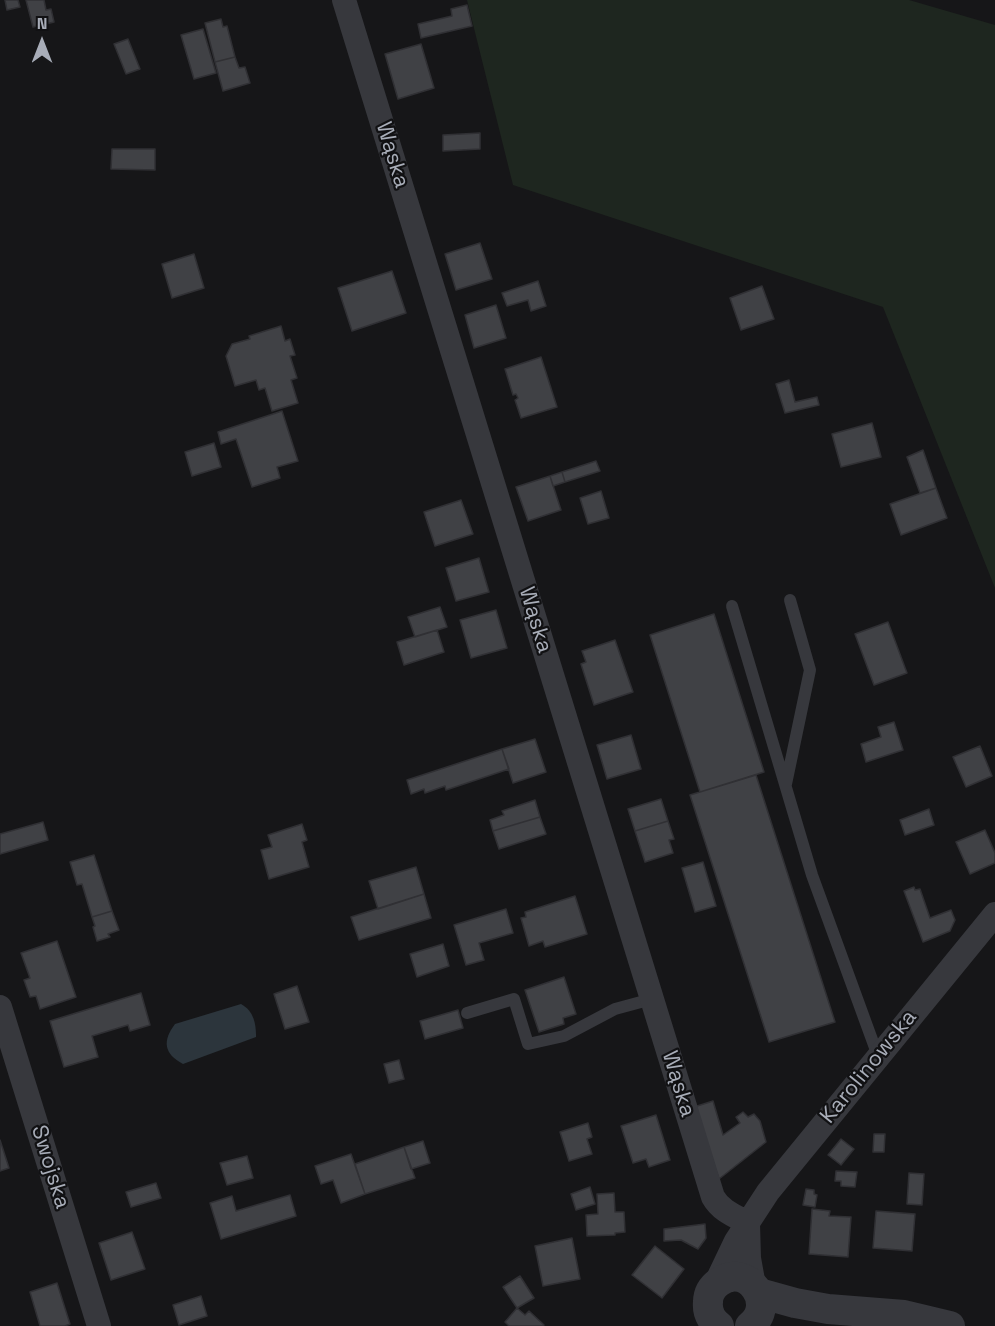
<!DOCTYPE html>
<html>
<head>
<meta charset="utf-8">
<style>
  body { margin:0 }
  #map { position:relative; width:995px; height:1326px; overflow:hidden; background:#161618; font-family:"Space Grotesk",sans-serif }
  canvas { display:block }
  .north { position:absolute; left:12px; top:12px; width:60px; height:60px; -webkit-text-stroke:4px #111113; paint-order:stroke; rotate:0deg; font-size:16px; font-weight:700; line-height:24px; text-align:center; color:#a8adb8 }
  .north::after { content:''; display:block; margin:auto; width:21px; height:27px; background:#a8adb8; clip-path:polygon(50% 0,100% 100%,50% 72%,0 100%) }
</style>
</head>
<body>
<div id="map">
<canvas width="995" height="1326"></canvas>
<div class="north">N</div>
</div>
<script>
const g = document.querySelector('canvas').getContext('2d');
g.lineJoin = 'round';
function fill(path, color) { g.fillStyle = color; g.fill(path, 'evenodd'); }
function strokePath(path, color, width, dash) { g.strokeStyle = color; g.lineWidth = width; g.lineCap = dash ? 'butt' : 'round'; g.setLineDash(dash || []); g.stroke(path); }
function write(font, color, halo, rows, align = 'center') {
  g.font = font + ' "Space Grotesk",sans-serif'; g.lineWidth = 4.5; g.setLineDash([]); g.textBaseline = 'middle'; g.strokeStyle = halo; g.fillStyle = color; for (const [text, x, y, turn = 0] of rows) {
    g.save(); g.translate(x, y); g.rotate((+turn || 0) * Math.PI / 180); g.textAlign = isNaN(turn) ? turn : align; if (halo) g.strokeText(text, 0, 0); g.fillText(text, 0, 0); g.restore();
  }
}
const green = new Path2D(`
  M467,0H909L995,25V588L883,307L513,185Z`);
const water = new Path2D(`
  M241,1004C254,1011 256,1024 256,1037L183,1064C164,1054 162,1041 175,1024Z`);
const building = new Path2D(`
  M5,0H18L20,7L7,10Z
  M26,0H44L46,10L51,9L54,22L33,27Z
  M467,5L472,26L421,38L418,24L452,16L451,9Z
  M221,19L223,27L227,26L235,57L215,62L205,23Z
  M203,29L216,73L194,79L181,35Z
  M128,39L140,69L126,74L114,44Z
  M421,44L434,88L398,99L385,54Z
  M235,57L239,68L245,67L250,83L223,91L215,62Z
  M480,133V149L443,151V135Z
  M112,149H155V170L111,169Z
  M480,243L492,279L456,290L445,254Z
  M194,254L204,288L172,298L162,264Z
  M392,271L406,313L352,331L338,288Z
  M538,281L546,306L531,311L528,300L507,306L502,293Z
  M762,286L774,319L741,330L730,298Z
  M496,305L506,338L474,348L465,315Z
  M281,326L285,341L290,339L295,355L290,356L297,378L291,380L298,403L272,411L265,388L259,390L256,380L235,386L226,356L232,344L250,339L249,336Z
  M541,357L557,407L521,418L515,400L518,398L516,394L513,395L505,369Z
  M789,380L795,402L817,397L819,405L785,413L776,384Z
  M282,411L298,461L277,467L280,478L252,487L236,439L221,444L218,432Z
  M872,423L881,457L841,467L832,434Z
  M214,443L221,467L192,476L185,452Z
  M923,450L936,488L920,493L907,457Z
  M596,461L600,471L565,482L562,472Z
  M562,472L565,482L553,486L550,476Z
  M550,476L561,510L528,521L516,487Z
  M936,488L947,518L901,535L890,504Z
  M601,491L609,518L588,524L580,498Z
  M461,500L473,534L435,546L424,512Z
  M479,558L489,592L456,601L446,568Z
  M440,607L447,627L415,637L408,617Z
  M496,610L507,648L471,658L460,620Z
  M714,614L764,772L700,792L650,635Z
  M888,622L907,673L874,685L855,634Z
  M437,630L444,652L404,665L397,642Z
  M615,640L633,692L594,705L581,664L586,662L582,651Z
  M894,722L903,750L866,762L861,744L881,737L878,727Z
  M631,735L641,769L607,779L597,745Z
  M535,739L546,772L513,783L502,749Z
  M980,746L992,776L966,787L953,757Z
  M502,749L509,769L446,790L445,786L425,793L424,789L411,794L407,780Z
  M756,775L835,1022L769,1042L690,795Z
  M661,799L668,821L635,831L628,809Z
  M535,800L540,817L493,831L490,820L504,815L502,811Z
  M929,809L934,825L905,835L900,820Z
  M540,817L546,834L499,849L493,831Z
  M668,821L674,839L669,840L673,853L645,862L635,831Z
  M43,822L48,840L0,854V834Z
  M302,824L307,840L302,842L309,867L269,879L261,850L272,847L268,835Z
  M985,830L995,853V863L970,874L956,842Z
  M94,855L112,911L92,917L82,884L77,885L70,862Z
  M703,862L716,906L695,912L682,868Z
  M416,867L424,894L378,909L369,881Z
  M914,887L915,890L920,889L930,918L951,910L955,920L950,931L923,942L904,891Z
  M424,894L431,918L359,940L351,917Z
  M575,896L587,934L545,947L543,941L529,946L521,918L526,917L525,912Z
  M506,909L513,933L479,943L484,960L466,965L454,925Z
  M112,911L119,930L108,934L110,937L97,941L93,927L95,926L92,917Z
  M57,941L76,997L40,1009L36,996L30,997L24,980L30,978L21,953Z
  M443,944L449,966L417,977L410,954Z
  M564,977L576,1014L563,1018L564,1024L539,1032L525,990Z
  M297,986L309,1022L285,1029L274,994Z
  M141,993L150,1025L130,1031L128,1025L92,1036L98,1057L64,1067L50,1021Z
  M458,1010L463,1028L425,1039L420,1021Z
  M399,1060L404,1079L389,1083L384,1064Z
  M713,1101L723,1135L740,1123L736,1117L743,1112L748,1117L754,1114L760,1121L766,1142L719,1179L694,1107Z
  M656,1115L670,1160L649,1167L646,1159L633,1163L621,1126Z
  M588,1123L592,1137L587,1139L592,1154L569,1161L560,1132Z
  M874,1134H885L884,1152H873Z
  M841,1139L854,1149L841,1165L828,1155Z
  M0,1140L9,1168L0,1171Z
  M423,1141L430,1163L411,1169L404,1147Z
  M404,1147L415,1178L365,1194L355,1164Z
  M351,1154L365,1194L341,1203L333,1180L321,1184L315,1166Z
  M247,1156L253,1178L227,1185L220,1163Z
  M836,1171L857,1172L855,1187L841,1186V1181H835Z
  M909,1173L924,1174L922,1205L907,1204Z
  M156,1183L161,1198L131,1207L126,1192Z
  M590,1187L595,1204L576,1210L571,1194Z
  M806,1189L814,1190V1194L817,1195L815,1207L803,1205Z
  M614,1193L615,1212H624L625,1232L615,1233V1235L587,1236L586,1215L598,1214L597,1194Z
  M290,1195L296,1216L221,1239L210,1203L232,1196L236,1211Z
  M812,1209L830,1211L829,1216L851,1217L848,1257L809,1254Z
  M876,1211L915,1214L912,1251L873,1248Z
  M705,1224L706,1238L698,1249L681,1240L664,1241V1229Z
  M132,1232L145,1269L111,1280L99,1243Z
  M572,1238L580,1279L543,1286L535,1246Z
  M655,1246L684,1269L662,1298L632,1275Z
  M520,1276L534,1298L517,1308L503,1287Z
  M57,1283L70,1324L65,1326H40L30,1292Z
  M201,1296L207,1316L179,1325L173,1305Z
  M517,1308L525,1315L529,1311L544,1325L543,1326H509L505,1322Z`);
const service = new Path2D(`
  M732,606L812,875L878,1056
  M786,784L810,670L790,600
  M467,1013L514,999L528,1044L564,1036L615,1009L652,999`);
const minor = new Path2D(`
  M344,0L713,1197C721,1211 735,1216 748,1223
  M0,1007L99,1326
  M748,1223L749,1258L754,1286
  M715,1285L736,1241L768,1192L995,914`);
const tertiary = new Path2D(`
  M759,1293L795,1303L828,1309L904,1315L950,1326
  M719,1326C711,1320 707,1312 708,1302C708,1294 712,1287 719,1282C747,1262 778,1304 750,1326`);
const streetNames = [
  ["Wąska",392,155,73],
  ["Wąska",535,620,73],
  ["Karolinowska",869,1067,-51],
  ["Wąska",678,1084,73],
  ["Swojska",50,1167,73]
];
fill(green, '#1e261f');
fill(water, '#2c353c');
fill(building, '#404145');
strokePath(building, '#303034', 1.5);
strokePath(service, '#37383d', 12);
strokePath(minor, '#37383d', 24);
strokePath(tertiary, '#37383d', 30);
write('22px', '#a8adb8', '#111113', streetNames);
</script>
</body>
</html>
